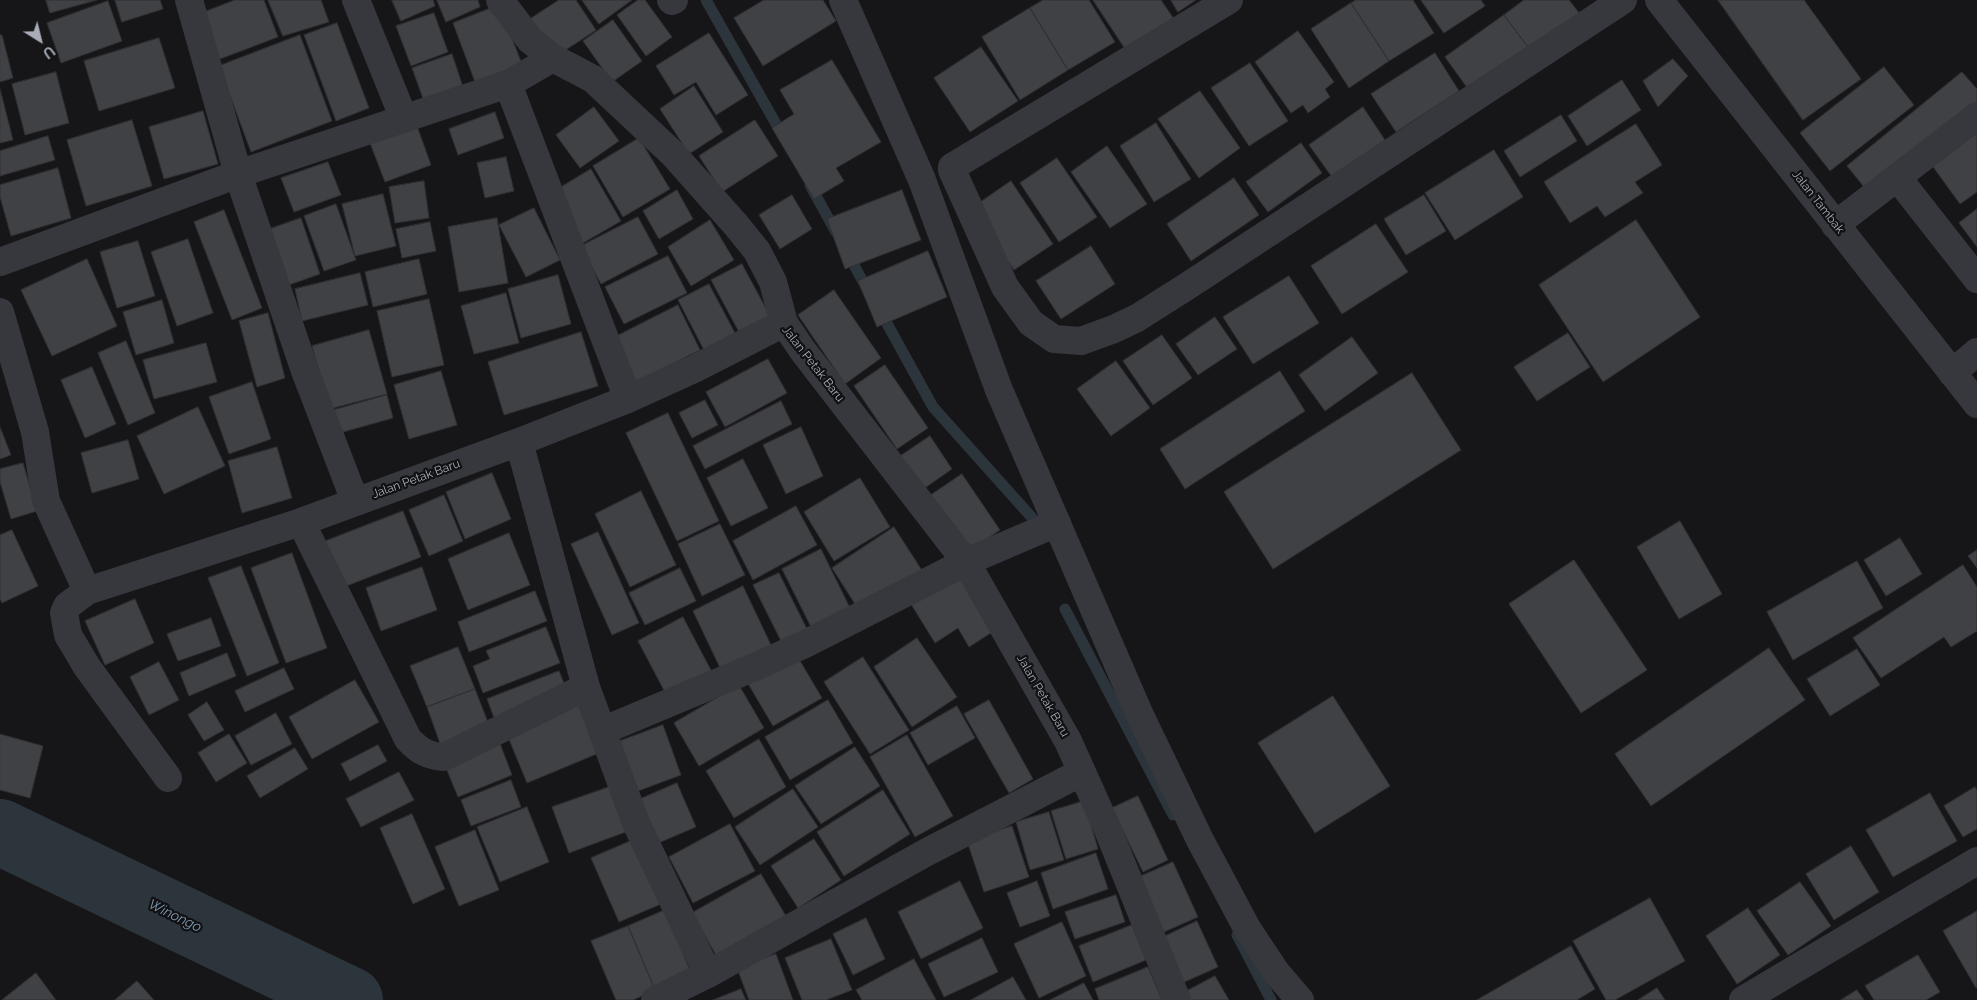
<!DOCTYPE html>
<html>
<head>
<meta charset="utf-8">
<style>
  body { margin:0 }
  #map { position:relative; width:1977px; height:1000px; overflow:hidden; background:#161618; font-family:Raleway,sans-serif }
  canvas { display:block }
  .north { position:absolute; left:15px; top:15px; width:50px; height:50px; -webkit-text-stroke:4px #111113; paint-order:stroke; rotate:144deg; font-size:14px; font-weight:700; line-height:20px; text-align:center; color:#a8adb8 }
  .north::after { content:''; display:block; margin:auto; width:18px; height:22px; background:#a8adb8; clip-path:polygon(50% 0,100% 100%,50% 72%,0 100%) }
</style>
</head>
<body>
<div id="map">
<canvas width="1977" height="1000"></canvas>
<div class="north">U</div>
</div>
<script>
const g = document.querySelector('canvas').getContext('2d');
g.lineJoin = 'round';
function strokePath(path, color, width, dash) { g.strokeStyle = color; g.lineWidth = width; g.lineCap = dash ? 'butt' : 'round'; g.setLineDash(dash || []); g.stroke(path); }
function fill(path, color) { g.fillStyle = color; g.fill(path, 'evenodd'); }
function write(font, color, halo, rows, align = 'center') {
  g.font = font + ' Raleway,sans-serif'; g.lineWidth = 4.5; g.setLineDash([]); g.textBaseline = 'middle'; g.strokeStyle = halo; g.fillStyle = color; for (const [text, x, y, turn = 0] of rows) {
    g.save(); g.translate(x, y); g.rotate((+turn || 0) * Math.PI / 180); g.textAlign = isNaN(turn) ? turn : align; if (halo) g.strokeText(text, 0, 0); g.fillText(text, 0, 0); g.restore();
  }
}
const stream = new Path2D(`
  M706,0L784,138
  M810,185L836,232
  M847,252L868,291
  M879,309L933,407L1043,530
  M1065,609L1173,815
  M1237,935L1271,1000`);
const river = new Path2D(`
  M0,832L350,1000`);
const building = new Path2D(`
  M46,0H97L50,13Z
  M115,0H160L163,9L122,22Z
  M235,0H264L278,37L220,59L202,13Z
  M268,0H321L329,22L283,36Z
  M392,0H433L435,6L401,21Z
  M437,0H478L480,7L446,22Z
  M559,0H576L596,30L555,57L530,19Z
  M582,0H632L599,24Z
  M638,0H645L672,37L646,56L617,15Z
  M764,0H823L836,21L763,66L734,18Z
  M1043,0H1089L1115,42L1068,70L1030,8Z
  M1093,0H1161L1176,22L1128,53Z
  M1171,0H1196L1178,12Z
  M1356,0H1413L1434,33L1389,61L1351,3Z
  M1421,0H1481L1485,6L1444,33Z
  M1524,0H1569L1580,14L1530,50L1504,15Z
  M1718,0H1804L1861,79L1803,120Z
  M108,1L122,41L61,63L47,23Z
  M1351,3L1389,61L1349,88L1311,29Z
  M499,5L522,64L475,82L453,23Z
  M1030,8L1068,70L1020,100L982,37Z
  M434,13L448,52L411,66L396,26Z
  M1504,15L1530,50L1471,93L1445,57Z
  M613,20L642,61L612,82L583,41Z
  M337,23L369,108L336,121L304,35Z
  M1298,31L1334,82L1325,89L1330,97L1308,113L1303,105L1291,113L1255,62Z
  M709,33L748,95L716,115L696,82L674,95L656,66Z
  M0,35H2L13,78L0,82Z
  M300,35L332,121L251,152L219,66Z
  M159,38L175,88L99,111L84,61Z
  M981,47L1018,101L970,132L934,78Z
  M1435,53L1459,91L1396,132L1371,94Z
  M452,54L465,93L426,107L412,68Z
  M1673,59L1688,76L1658,107L1643,81Z
  M832,60L881,142L836,168L844,181L814,199L772,128L794,114L780,90Z
  M1250,63L1288,121L1249,146L1211,88Z
  M1884,67L1914,105L1830,171L1800,133Z
  M56,72L69,123L25,135L12,84Z
  M1962,72L1977,89V103L1869,193L1847,166Z
  M1622,80L1641,110L1587,146L1568,116Z
  M694,86L723,132L689,154L660,109Z
  M0,89L13,140L0,143Z
  M1200,91L1240,148L1199,178L1158,119Z
  M594,107L619,141L580,168L556,135Z
  M1363,107L1385,140L1332,177L1309,145Z
  M203,111L218,164L164,179L149,127Z
  M495,112L504,138L458,155L449,129Z
  M1561,115L1577,141L1520,177L1504,151Z
  M132,120L152,186L86,206L67,140Z
  M755,120L778,156L722,192L699,156Z
  M1156,123L1191,179L1154,202L1120,146Z
  M1636,124L1662,165L1635,182L1643,193L1605,217L1597,206L1570,223L1544,182Z
  M417,126L431,165L385,182L370,143Z
  M1977,130V192L1960,204L1931,164Z
  M48,136L55,160L0,176V151Z
  M639,138L670,189L623,217L593,166Z
  M1301,143L1322,173L1268,212L1246,182Z
  M1107,146L1147,204L1110,228L1071,172Z
  M1494,150L1523,197L1455,240L1425,193Z
  M506,157L514,191L485,198L477,163Z
  M1057,158L1097,217L1059,242L1020,183Z
  M328,162L341,195L294,212L281,178Z
  M58,168L71,218L11,236L0,197V185Z
  M591,169L621,221L583,243L553,192Z
  M1234,178L1259,215L1191,261L1167,224Z
  M424,181L429,218L395,223L389,187Z
  M1011,181L1053,244L1014,270L972,208Z
  M677,190L693,219L659,239L643,211Z
  M902,190L921,240L845,269L827,219Z
  M383,194L396,246L355,256L342,204Z
  M792,195L812,229L780,249L759,215Z
  M1424,195L1446,231L1406,255L1384,219Z
  M336,204L356,260L324,271L304,216Z
  M534,208L560,260L526,277L499,225Z
  M1977,209V247L1959,223Z
  M224,210L262,308L232,320L194,222Z
  M638,217L658,254L601,284L581,246Z
  M301,218L320,274L283,287L264,231Z
  M497,218L508,283L459,292L448,227Z
  M710,220L734,260L691,286L668,247Z
  M1636,220L1700,317L1603,382L1539,285Z
  M430,222L436,251L402,258L396,229Z
  M1376,224L1408,272L1342,314L1311,266Z
  M188,239L213,313L177,326L151,252Z
  M138,241L155,296L117,308L100,252Z
  M1091,246L1115,284L1061,319L1036,281Z
  M928,251L947,297L877,327L858,281Z
  M668,256L687,293L624,324L605,287Z
  M87,259L117,326L52,356L21,290Z
  M419,259L427,294L373,307L365,272Z
  M742,264L770,316L739,332L711,280Z
  M360,273L368,305L302,321L295,289Z
  M558,275L571,324L521,338L508,289Z
  M1289,276L1319,323L1253,364L1223,317Z
  M709,284L736,335L705,352L678,300Z
  M834,290L881,358L845,384L798,315Z
  M506,293L519,343L474,354L461,306Z
  M429,299L444,365L392,377L377,311Z
  M162,300L174,343L136,355L123,312Z
  M678,305L700,350L635,382L613,338Z
  M268,313L285,378L257,387L239,321Z
  M1215,317L1237,349L1198,375L1176,344Z
  M369,330L387,394L329,409L312,346Z
  M581,332L598,386L504,415L488,362Z
  M1568,333L1590,367L1537,401L1514,367Z
  M1162,335L1192,378L1153,405L1123,361Z
  M1352,337L1378,373L1325,411L1299,375Z
  M126,341L155,413L128,425L98,353Z
  M206,343L217,382L154,399L143,360Z
  M768,359L787,393L725,427L706,392Z
  M1116,361L1150,408L1111,436L1077,389Z
  M885,365L928,428L897,449L854,386Z
  M92,367L116,424L85,438L61,380Z
  M441,371L457,425L409,439L394,385Z
  M1280,371L1305,411L1185,489L1160,449Z
  M1412,373L1461,450L1273,569L1224,492Z
  M252,382L271,439L229,454L209,397Z
  M387,395L393,418L336,434L330,411Z
  M705,400L718,425L692,438L679,413Z
  M781,401L792,424L705,469L693,446Z
  M198,407L225,466L164,494L137,436Z
  M668,413L719,521L677,541L626,433Z
  M0,427L11,455L0,459Z
  M801,427L823,476L786,494L763,445Z
  M930,436L952,469L922,490L899,457Z
  M128,440L139,479L92,493L81,453Z
  M277,447L292,498L242,513L228,461Z
  M743,459L768,508L731,526L707,478Z
  M23,463L37,511L11,519L0,482V469Z
  M492,473L511,519L465,539L446,492Z
  M962,474L1000,530L969,551L931,495Z
  M860,478L890,527L834,561L804,512Z
  M641,491L676,565L630,587L595,514Z
  M444,495L463,541L429,556L409,510Z
  M796,506L817,545L753,580L733,541Z
  M403,511L421,557L336,590L318,544Z
  M1680,521L1722,594L1679,619L1637,547Z
  M720,524L745,575L702,596L678,544Z
  M894,527L925,575L862,615L832,568Z
  M12,530L38,586L2,603L0,599V535Z
  M598,532L639,623L612,635L571,544Z
  M509,533L530,585L468,610L448,559Z
  M1900,538L1922,574L1886,596L1864,560Z
  M821,549L853,614L814,633L782,569Z
  M1977,550V568L1968,556Z
  M292,553L327,648L286,663L251,568Z
  M1574,560L1647,670L1581,713L1509,604Z
  M1857,561L1883,608L1793,660L1767,612Z
  M1963,565L1977,587V631L1951,647L1944,637L1881,678L1853,638Z
  M241,566L279,663L247,676L208,578Z
  M422,567L437,610L381,631L366,588Z
  M680,568L696,601L645,625L629,593Z
  M779,573L810,635L784,647L753,585Z
  M961,573L997,629L969,647L958,628L935,643L911,604Z
  M743,586L771,645L721,670L693,611Z
  M535,591L547,621L469,652L458,622Z
  M135,599L154,643L105,665L85,621Z
  M683,617L713,674L668,698L638,641Z
  M211,618L221,646L178,661L167,634Z
  M546,627L560,663L483,693L473,666L490,659L486,651Z
  M917,638L957,697L912,727L874,667Z
  M458,647L475,689L427,707L410,666Z
  M1769,648L1805,700L1651,806L1615,754Z
  M1857,649L1880,685L1830,716L1807,679Z
  M227,653L236,676L189,696L180,673Z
  M796,654L822,698L773,726L747,682Z
  M863,657L909,730L870,754L824,682Z
  M159,662L179,700L149,715L130,677Z
  M284,668L294,689L245,712L235,691Z
  M559,671L569,695L496,723L487,699Z
  M355,680L379,722L312,759L289,717Z
  M739,685L764,728L699,766L674,723Z
  M475,689L491,730L442,749L427,707Z
  M1333,696L1390,786L1315,833L1258,743Z
  M828,700L853,743L790,780L765,737Z
  M989,700L1033,779L1009,793L964,714Z
  M578,701L599,753L527,783L506,732Z
  M207,702L224,730L204,741L188,715Z
  M957,706L975,738L928,765L910,733Z
  M276,713L292,744L251,765L235,736Z
  M663,725L681,775L630,794L612,744Z
  M0,734L43,746L30,798L0,790Z
  M229,734L247,763L216,782L198,753Z
  M907,735L953,816L915,837L870,757Z
  M759,739L786,787L734,818L706,771Z
  M499,741L512,775L458,797L444,763Z
  M378,745L387,761L350,781L341,764Z
  M855,747L880,786L821,824L795,786Z
  M295,748L308,769L260,798L247,776Z
  M399,772L414,800L361,827L346,799Z
  M511,780L521,807L471,826L461,800Z
  M677,783L696,827L656,844L638,800Z
  M615,785L631,830L569,853L552,807Z
  M1975,787L1977,790V829L1963,837L1944,806Z
  M793,789L818,827L760,865L735,827Z
  M883,790L910,834L844,876L817,832Z
  M1930,793L1957,841L1893,877L1866,830Z
  M1138,796L1168,860L1143,872L1112,808Z
  M1084,801L1098,849L1066,859L1051,811Z
  M527,807L549,862L500,882L477,827Z
  M1049,812L1064,860L1030,870L1016,822Z
  M412,814L445,889L413,904L380,828Z
  M730,824L755,871L693,903L669,857Z
  M1012,826L1029,877L984,892L967,841Z
  M475,830L499,890L459,906L435,847Z
  M640,837L668,901L619,922L591,858Z
  M814,839L841,880L798,908L771,866Z
  M1851,846L1879,892L1834,920L1806,874Z
  M1096,853L1108,889L1053,909L1041,873Z
  M1173,862L1198,917L1164,932L1139,877Z
  M761,874L790,923L720,962L692,913Z
  M960,881L983,928L921,959L898,912Z
  M1037,881L1050,916L1020,927L1007,893Z
  M1800,882L1831,926L1788,955L1757,911Z
  M1116,895L1125,922L1075,939L1065,912Z
  M1650,898L1685,961L1615,1000H1606L1573,941Z
  M1748,908L1780,955L1737,984L1706,936Z
  M665,910L692,975L655,990L628,926Z
  M1977,911V987L1976,988L1943,931Z
  M866,918L885,959L853,975L833,934Z
  M1197,921L1218,967L1180,984L1159,939Z
  M1062,922L1086,976L1039,998L1014,944Z
  M1132,925L1146,960L1093,982L1079,946Z
  M628,926L655,990L633,1000H616L591,941Z
  M982,938L998,972L944,997L928,964Z
  M831,939L852,990L826,1000H802L785,958Z
  M1571,946L1595,989L1577,1000H1477Z
  M776,954L793,1000H749L737,968Z
  M1918,955L1940,992L1926,1000H1874L1865,986Z
  M914,959L936,1000H862L856,990Z
  M1148,967L1162,1000H1099L1095,989Z
  M36,973L56,1000H2Z
  M1215,976L1229,1000H1187L1183,993Z
  M1013,977L1026,1000H971Z
  M137,981L154,1000H115Z
  M1084,983L1093,1000H1050Z
  M1657,988L1665,1000H1638Z
  M741,989L746,1000H713Z
  M1857,990L1864,1000H1841Z`);
const minor = new Path2D(`
  M189,0L238,174L305,371L355,501
  M356,0L404,119
  M500,0L530,40L553,58L593,79L673,154L736,225L757,251L773,282L784,323
  M671,0L672,1L674,0
  M843,0L922,180L999,390L1139,713L1200,840L1248,930L1276,972L1300,1000
  M1229,0L952,167V170L1005,287L1031,323L1054,339L1081,341L1114,329L1137,318L1186,287L1623,0
  M1659,0L1977,404
  M508,84L628,399
  M1897,177L1977,279
  M1835,225L1977,116
  M0,262L238,174L508,84L553,58
  M0,312L35,432L46,501L87,591
  M1952,373L1977,352
  M519,442L586,687L636,823L708,974
  M301,522L408,739C419,751 428,756 444,757L586,687
  M602,731L757,666L805,644L966,562L1057,523
  M168,778L87,667L68,635L64,613L67,606L87,591L301,522L519,442L628,399L696,368L784,323L803,351L966,562L1068,741L1108,830L1177,1000
  M655,1000L708,974L927,852L1082,772
  M1743,1000L1977,861`);
const streetNames = [
  ["Jalan Tambak",1818,202,52],
  ["Jalan Petak Baru",813,364,52],
  ["Jalan Petak Baru",416,479,-20],
  ["Jalan Petak Baru",1043,696,60]
];
const waterNames = [
  ["Winongo",175,916,26]
];
strokePath(stream, '#2c353c', 11);
strokePath(river, '#2c353c', 66);
fill(building, '#404145');
strokePath(building, '#303034', 1);
strokePath(minor, '#37383d', 28);
write('12px', '#a8adb8', '#111113', streetNames);
write('italic 14px', '#7f9bb3', '#111113', waterNames);
</script>
</body>
</html>
